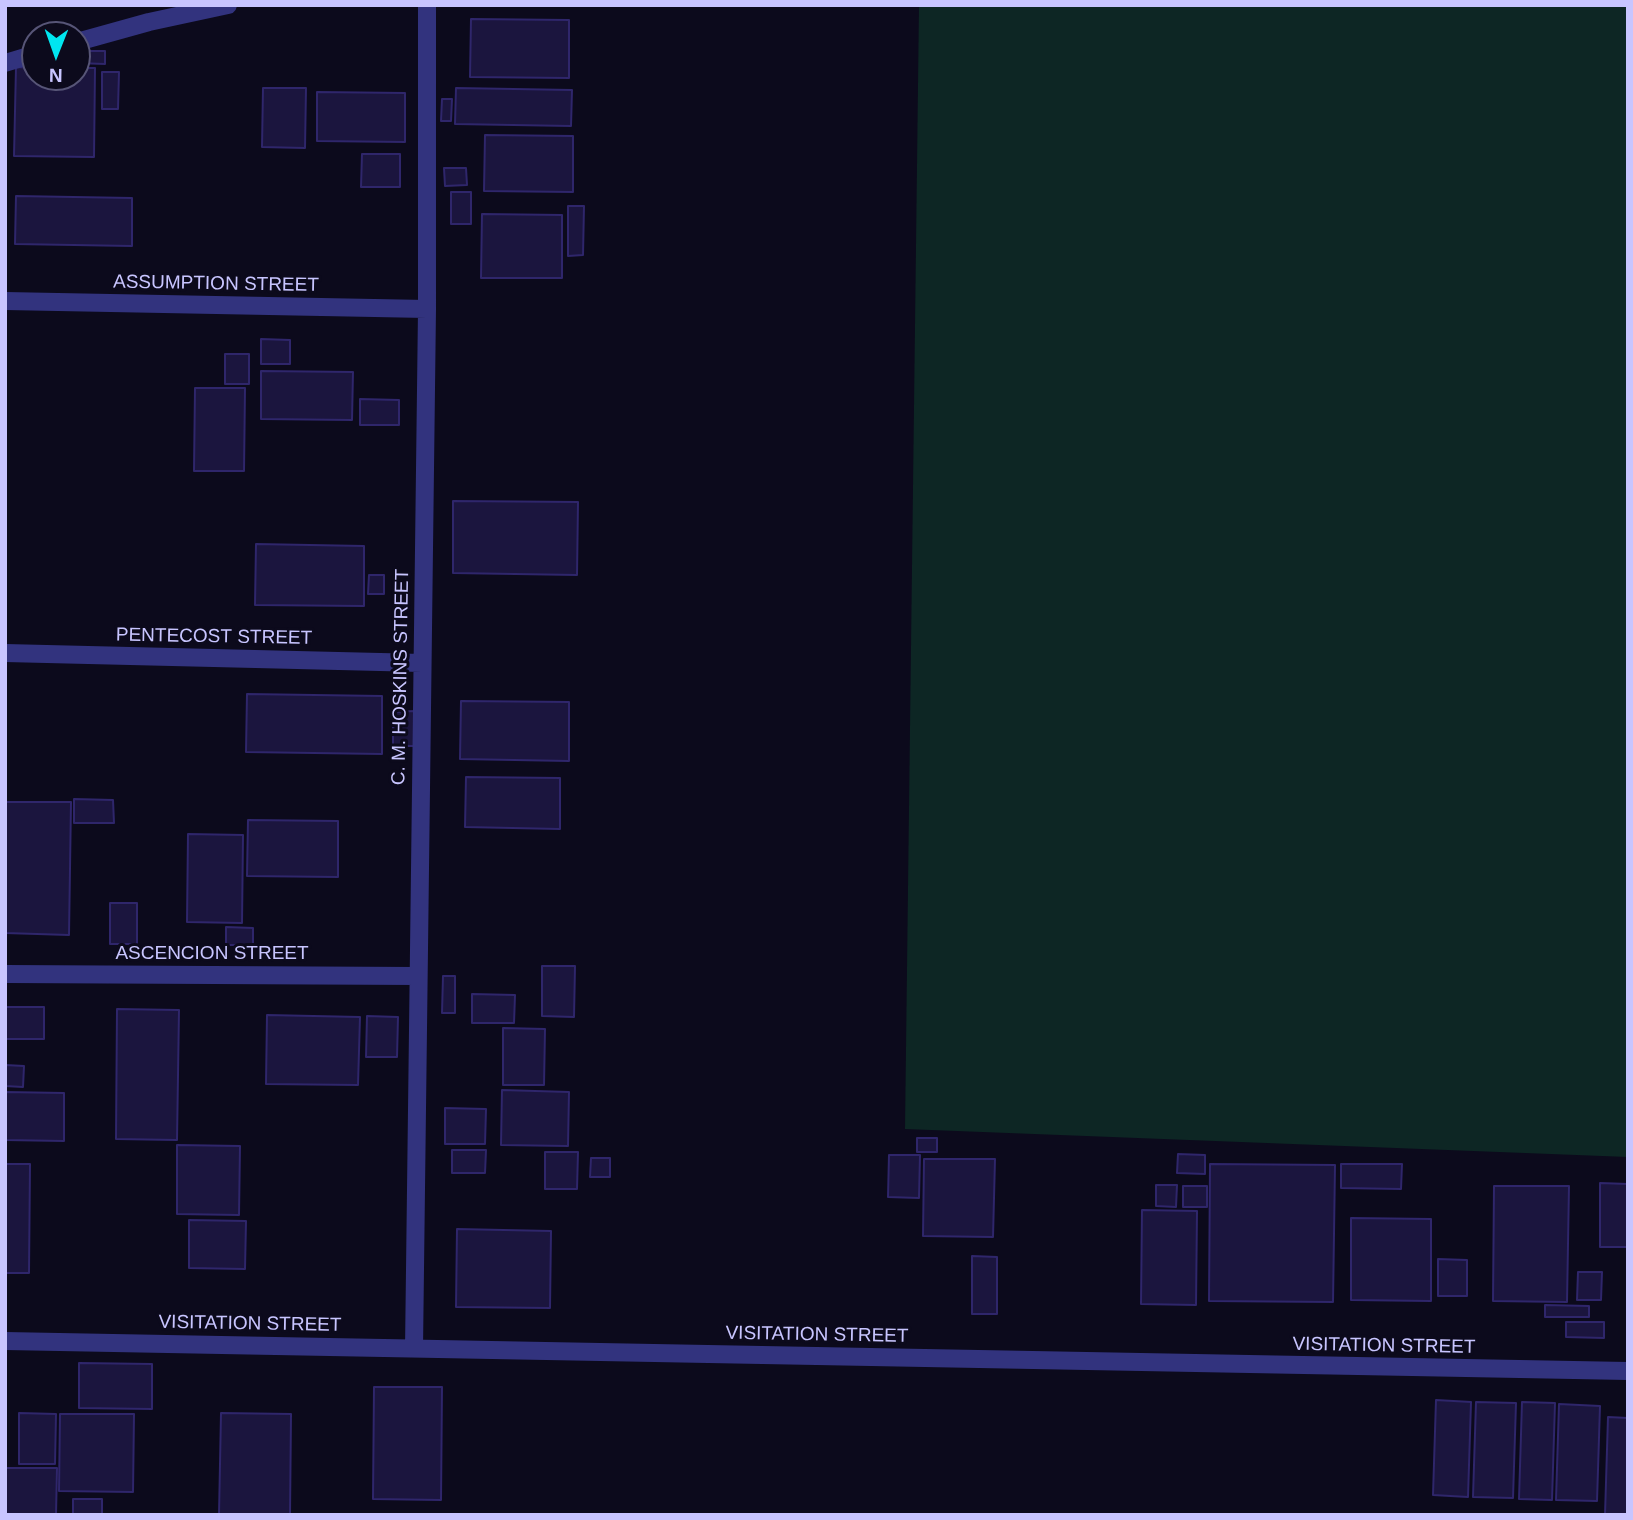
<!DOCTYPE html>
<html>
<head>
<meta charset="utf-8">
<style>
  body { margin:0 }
  #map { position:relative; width:1633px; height:1520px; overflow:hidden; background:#0c0a1c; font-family:Arial,sans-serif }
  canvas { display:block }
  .frame { position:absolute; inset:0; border:7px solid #c8c5ff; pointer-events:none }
  .north { position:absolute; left:21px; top:21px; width:70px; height:70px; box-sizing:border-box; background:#0c0a1c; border:2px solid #575577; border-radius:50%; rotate:181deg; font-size:19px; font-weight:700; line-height:28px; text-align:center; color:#c8c5ff }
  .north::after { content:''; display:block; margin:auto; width:24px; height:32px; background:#00e6f0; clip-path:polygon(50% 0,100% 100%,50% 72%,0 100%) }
</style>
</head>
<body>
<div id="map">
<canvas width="1633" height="1520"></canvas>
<div class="frame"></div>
<div class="north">N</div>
</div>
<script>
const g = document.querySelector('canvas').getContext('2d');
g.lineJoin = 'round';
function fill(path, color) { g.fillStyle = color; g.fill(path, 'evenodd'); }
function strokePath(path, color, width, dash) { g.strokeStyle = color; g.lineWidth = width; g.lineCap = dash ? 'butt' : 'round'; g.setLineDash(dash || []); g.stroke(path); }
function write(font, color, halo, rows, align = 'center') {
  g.font = font + ' Arial,sans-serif'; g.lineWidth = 6; g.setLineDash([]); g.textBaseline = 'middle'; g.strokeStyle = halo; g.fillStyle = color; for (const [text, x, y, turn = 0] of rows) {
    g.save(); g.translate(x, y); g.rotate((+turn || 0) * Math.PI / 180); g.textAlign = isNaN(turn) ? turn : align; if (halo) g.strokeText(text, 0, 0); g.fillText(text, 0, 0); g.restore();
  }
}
const green = new Path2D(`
  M919,5H1628V1157L905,1129Z`);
const building = new Path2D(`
  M471,19L569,20V78L470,77Z
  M77,51H105V64L77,63Z
  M16,67L35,68V77H77V68H95L94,157L14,156Z
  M102,72H119L118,109H102Z
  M263,88H306L305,148L262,147Z
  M456,88L572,90L571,126L455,124Z
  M317,92L405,93V142L317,141Z
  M442,99H452L451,121H441Z
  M485,135L573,136V192L484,191Z
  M362,154H400V187H361Z
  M444,168H466L467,185L445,186Z
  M451,192H471V224H451Z
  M16,196L132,198V246L15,244Z
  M568,206H584L583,255L568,256Z
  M482,214L562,215V278H481Z
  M261,339L290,340V364H261Z
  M225,354H249V384H225Z
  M261,371L353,372L352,420L261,419Z
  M195,388H245L244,471H194Z
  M360,399L399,400V425H360Z
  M453,501L578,502L577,575L453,573Z
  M256,544L364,546V606L255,605Z
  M369,575H384V594H368Z
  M247,694L382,696V754L246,752Z
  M461,701L569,702V761L460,759Z
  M415,711L414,746H393V712Z
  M466,777L560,778V829L465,827Z
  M74,799L113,800L114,823H74Z
  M5,802H71L69,935L5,933Z
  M248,820L338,821V877L247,876Z
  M188,834L243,835L242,923L187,922Z
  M110,903H137V944H110Z
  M226,927L253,928V945H226Z
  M542,966H575L574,1017L542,1016Z
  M443,976H455V1013H442Z
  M472,994L515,995L514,1023H472Z
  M5,1007H44V1039H5Z
  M117,1009L179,1010L177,1140L116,1139Z
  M267,1015L360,1017L358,1085L266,1084Z
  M367,1016L398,1017L397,1057H366Z
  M503,1028L545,1029L544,1085H503Z
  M5,1065L24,1066L23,1087L5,1086Z
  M502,1090L569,1092L568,1146L501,1145Z
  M5,1092L64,1093V1141L5,1140Z
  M445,1108L486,1109L485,1144H445Z
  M917,1138H937V1152H917Z
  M177,1145L240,1146L239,1215L177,1214Z
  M452,1150H486L485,1173H452Z
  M545,1152H578L577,1189H545Z
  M1178,1154L1205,1155V1174L1177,1173Z
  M889,1155H920L919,1198L888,1197Z
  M591,1158H610V1177H590Z
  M924,1159H995L993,1237L923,1236Z
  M5,1164H30L29,1273H5Z
  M1210,1164L1335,1165L1333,1302L1209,1301Z
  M1341,1164H1402L1401,1189L1341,1188Z
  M1600,1183L1628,1184V1247H1600Z
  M1156,1185H1177L1176,1207L1156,1206Z
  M1183,1186H1207V1207H1183Z
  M1494,1186H1569L1567,1302L1493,1301Z
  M1142,1210L1197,1211L1196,1305L1141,1304Z
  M1351,1218L1431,1219V1301L1351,1300Z
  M189,1220L246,1221L245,1269L189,1268Z
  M457,1229L551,1231L550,1308L456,1307Z
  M972,1256L997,1257V1314H972Z
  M1438,1259L1467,1260V1296H1438Z
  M1578,1272H1602L1601,1300H1577Z
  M1545,1305L1589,1306V1317H1545Z
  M1566,1322H1604V1338L1566,1337Z
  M79,1363L152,1364V1409L79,1408Z
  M374,1387H442L441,1500L373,1499Z
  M1436,1400L1471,1402L1468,1497L1433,1495Z
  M1476,1402L1516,1403L1513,1498L1473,1497Z
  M1522,1402L1555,1403L1552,1500L1519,1499Z
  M1559,1404L1600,1406L1597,1501L1556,1500Z
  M19,1413L56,1414L55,1464H19Z
  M221,1413L291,1414L290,1515H219Z
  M60,1414H134L133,1492L59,1491Z
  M1608,1417L1628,1418V1515H1605Z
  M5,1468H57L56,1515H5Z
  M73,1499H102V1515H73Z`);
const minor = new Path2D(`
  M77,42L149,22L228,5
  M5,63L35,54
  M5,301L427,309
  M5,653L422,663
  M5,974L418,976
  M5,1341L1628,1371
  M414,1348L427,309V5`);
const streetNames = [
  ["ASSUMPTION STREET",216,284,1],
  ["PENTECOST STREET",214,637,1],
  ["C. M. HOSKINS STREET",401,677,-89],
  ["ASCENCION STREET",212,954],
  ["VISITATION STREET",250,1324,1],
  ["VISITATION STREET",817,1335,1],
  ["VISITATION STREET",1384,1346,1]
];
fill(green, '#0d2624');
fill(building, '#1b153e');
strokePath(building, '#2f266b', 2);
strokePath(minor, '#32337e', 18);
write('19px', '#c8c5ff', '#0c0a1c', streetNames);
</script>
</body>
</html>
